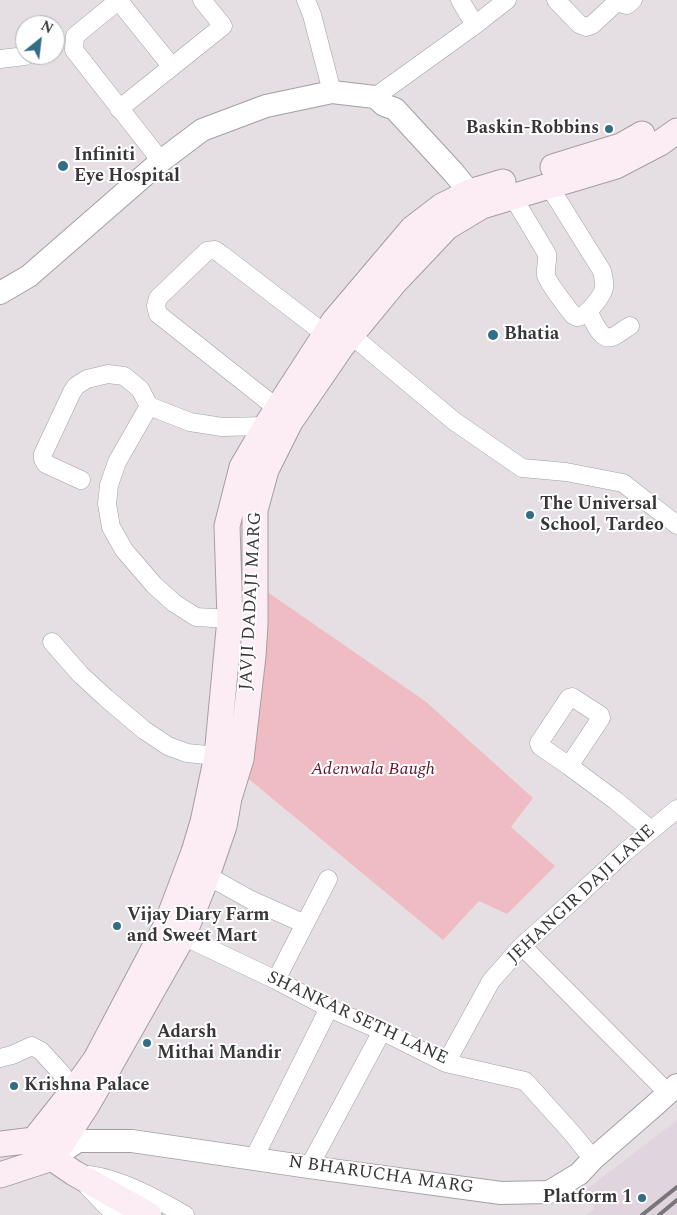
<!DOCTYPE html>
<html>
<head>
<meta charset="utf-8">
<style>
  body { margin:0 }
  #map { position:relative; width:677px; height:1215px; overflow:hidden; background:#e5dfe4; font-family:Spectral,serif }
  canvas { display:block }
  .north { position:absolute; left:15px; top:15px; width:50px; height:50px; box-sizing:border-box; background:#fff; border:1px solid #b0afb0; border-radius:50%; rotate:29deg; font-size:14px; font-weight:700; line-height:20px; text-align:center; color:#393639 }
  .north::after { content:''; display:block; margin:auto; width:18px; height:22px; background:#336d86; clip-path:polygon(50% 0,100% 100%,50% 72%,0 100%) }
</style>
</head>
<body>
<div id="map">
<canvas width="677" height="1215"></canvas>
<div class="north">N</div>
</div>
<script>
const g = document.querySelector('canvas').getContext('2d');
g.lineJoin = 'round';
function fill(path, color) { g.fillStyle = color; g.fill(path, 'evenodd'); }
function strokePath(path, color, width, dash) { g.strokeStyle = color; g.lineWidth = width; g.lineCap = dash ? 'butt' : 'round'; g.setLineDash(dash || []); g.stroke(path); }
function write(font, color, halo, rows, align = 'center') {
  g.font = font + ' Spectral,serif'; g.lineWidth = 4; g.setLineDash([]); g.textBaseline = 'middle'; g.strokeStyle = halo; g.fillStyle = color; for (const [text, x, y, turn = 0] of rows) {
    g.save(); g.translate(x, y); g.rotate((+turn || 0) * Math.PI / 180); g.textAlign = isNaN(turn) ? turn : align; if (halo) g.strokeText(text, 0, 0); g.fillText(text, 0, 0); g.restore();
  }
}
const built = new Path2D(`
  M677,1120V1215H586L595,1208L583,1192Z`);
const green = new Path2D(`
  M250,580L425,701L533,798L511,827L555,866L507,914L479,901L443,940L239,771Z`);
const minor = new Path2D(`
  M119,0L75,36L74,50L161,161
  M306,0L312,15L332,92
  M460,0L475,25
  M556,0L579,24L586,27L592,25L619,0L623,4L627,5L633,0
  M119,1L172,67
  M0,59L25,56
  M375,97L475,25L507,0
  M119,109L223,26L202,0
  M513,197L547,254C548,261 545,268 546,275C547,282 567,307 573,315C576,317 577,318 581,316C588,314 603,295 604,288C605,282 603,276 602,271L549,186
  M588,311C593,319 600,341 612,337C618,335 624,329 630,326
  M344,329L454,421L522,468L566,472L623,483L677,525
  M149,406L117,462L109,485L107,504L111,527L124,550L154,585L174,603L196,617L230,619L241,621
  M278,409L158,314L156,306L158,298L207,251L215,250L222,255L325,334
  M81,480L46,464L43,459V454L72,392L76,386L87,379L108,374L124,376L140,389L149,406L190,422L222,427L266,426
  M52,642L80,674L106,698L144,730L168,746L187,753L227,757
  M572,697L600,715L601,718L569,766L540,746L539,743L569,698Z
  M569,766L615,800L651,830
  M199,871L251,900L305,924
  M183,936L276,980L329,1008L382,1031L446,1063L525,1081L571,1132L593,1159
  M522,946L668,1093
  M276,980L328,879
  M0,1058L12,1055L32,1046L41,1051L63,1075
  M446,1063L491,981L522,946L570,903L625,852L677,809
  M254,1158L329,1008
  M309,1167L382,1031
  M89,1175C121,1179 157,1199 185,1215
  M88,1187L115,1215`);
const tertiary = new Path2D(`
  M0,293L29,276L161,161L202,130L266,106L332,92L375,97L384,105L395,109L453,172L480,205
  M53,1158L78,1141H132L309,1167L501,1193L549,1192L579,1174L593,1159L655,1105L677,1085`);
const secondary = new Path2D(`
  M553,167L621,146L642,134
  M0,1144L34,1140L76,1087L96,1059L166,926L194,852L203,822L217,756L230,619L227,526L242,467L266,426L334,321L412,229L442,206L470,192L503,182
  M41,1147L52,1158L74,1173L149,1215
  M0,1175L52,1158L87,1105L109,1067L183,936L204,884L224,826L229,798L241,759L253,656L255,624V510L266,470L290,422L342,346L352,334L394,283L447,227L482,206L616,166L660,143L677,131`);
const rail = new Path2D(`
  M642,1215L677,1187
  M659,1215L677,1200`);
const markers = [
  [609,129,5,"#336d86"],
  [63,166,6,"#336d86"],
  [493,335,6,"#336d86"],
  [530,515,5,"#336d86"],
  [117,926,5,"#336d86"],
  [147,1043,5,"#336d86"],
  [14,1086,5,"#336d86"],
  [642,1198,5,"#336d86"]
];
const poiNames = [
  ["Baskin-Robbins",599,129,"right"],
  ["Infiniti",74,156],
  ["Eye Hospital",74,177],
  ["Bhatia",504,335],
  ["The Universal",540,505],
  ["School, Tardeo",540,526],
  ["Vijay Diary Farm",127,916],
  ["and Sweet Mart",127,937],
  ["Adarsh",157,1033],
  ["Mithai Mandir",157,1054],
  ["Krishna Palace",24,1086],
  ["Platform 1",632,1198,"right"]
];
const streetNames = [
  ["JAVJI DADAJI MARG",252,601,-87],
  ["JEHANGIR DAJI LANE",582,895,-43],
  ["SHANKAR SETH LANE",357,1019,25],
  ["N BHARUCHA MARG",381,1176,8]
];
const parkNames = [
  ["Adenwala Baugh",373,770]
];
fill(built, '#e0d4df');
fill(green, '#f0bcc3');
strokePath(minor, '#a49ea3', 19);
strokePath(tertiary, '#a49ea3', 24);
strokePath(secondary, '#a49ea3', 27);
strokePath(minor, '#fff', 18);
strokePath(tertiary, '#fff', 22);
strokePath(secondary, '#fcecf3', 25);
strokePath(rail, '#797578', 4);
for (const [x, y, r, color] of markers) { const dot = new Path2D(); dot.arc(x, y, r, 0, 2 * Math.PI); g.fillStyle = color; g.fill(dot); strokePath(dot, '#fff', 2); }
write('bold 18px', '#393639', '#fff', poiNames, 'left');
write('18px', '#393639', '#fff', streetNames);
write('italic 18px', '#66162b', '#fff', parkNames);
</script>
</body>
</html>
